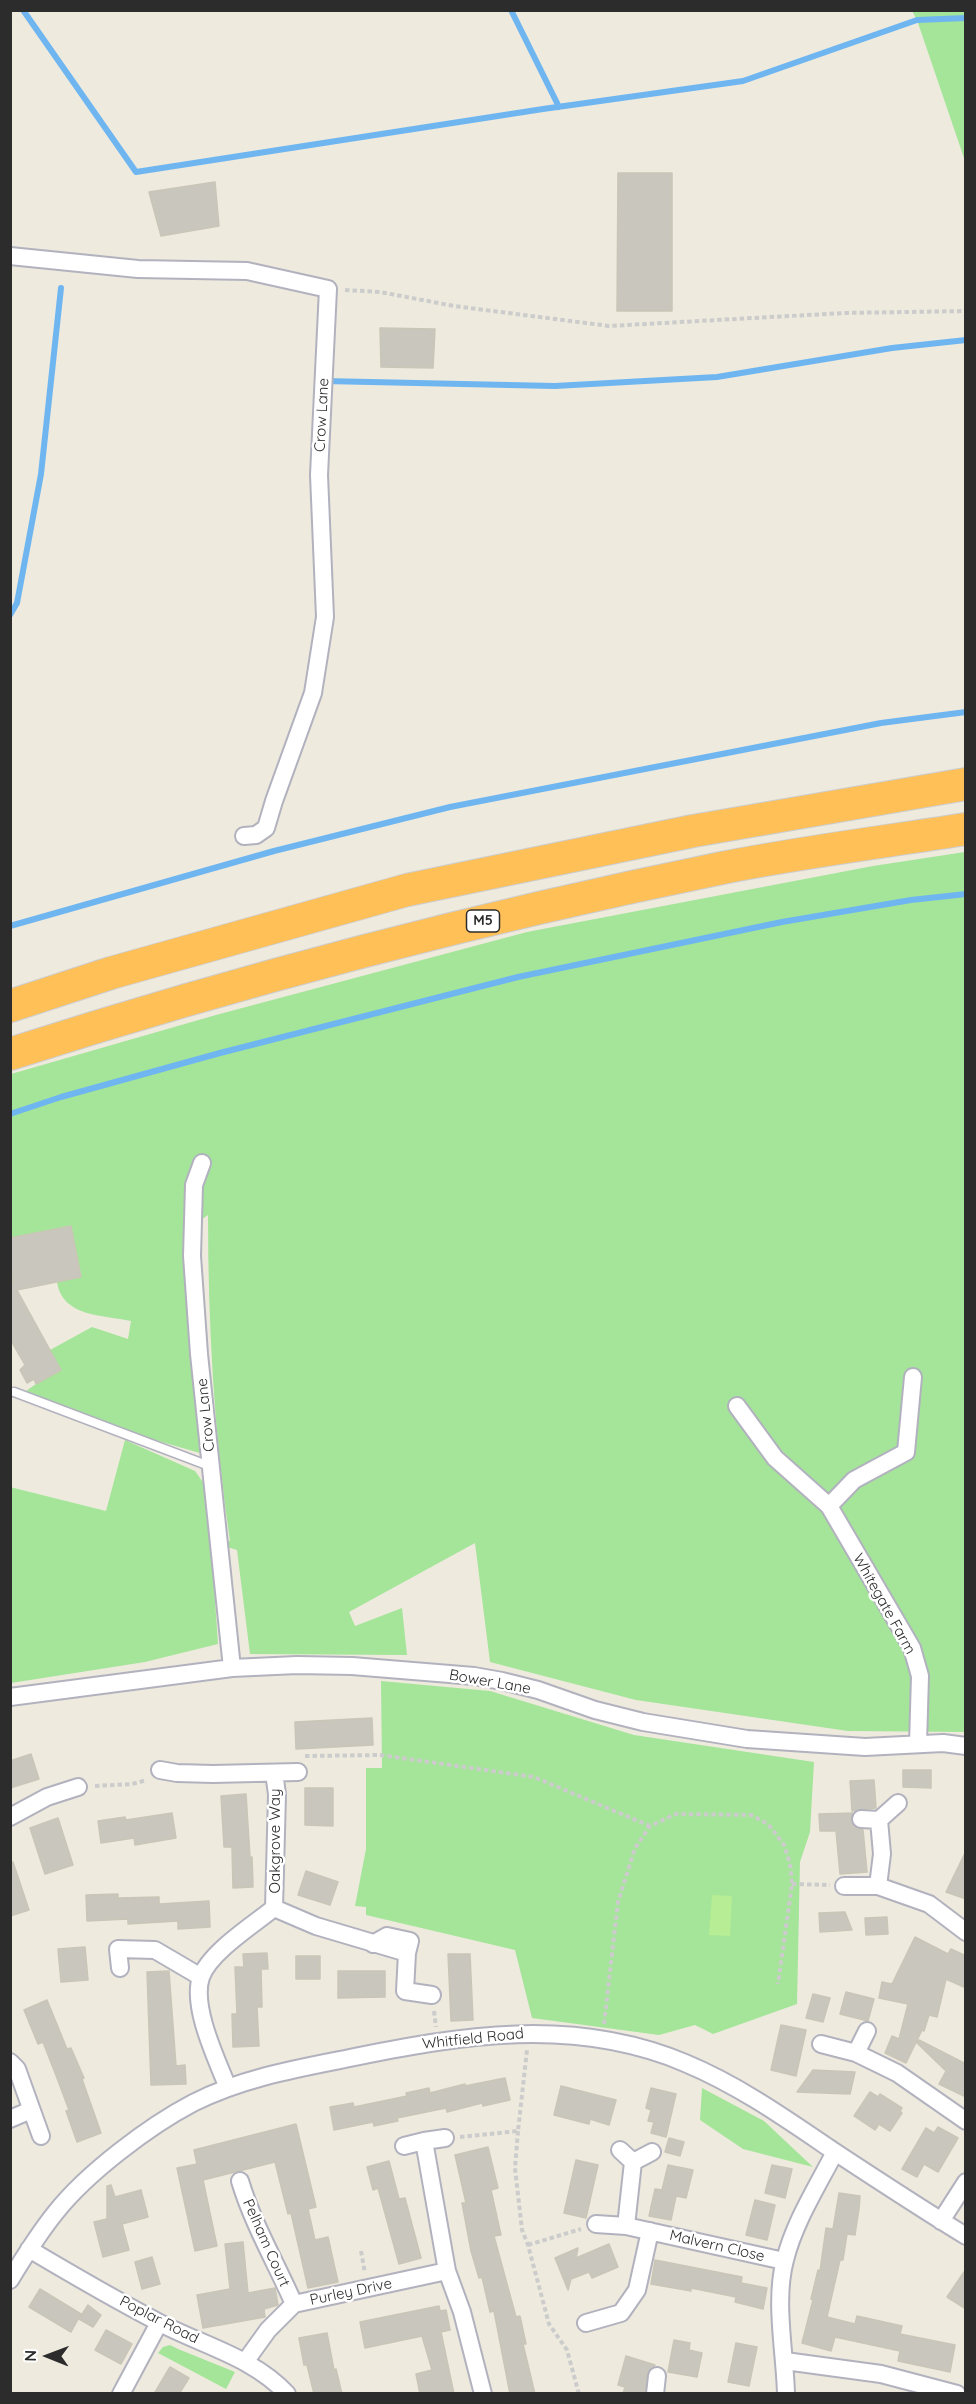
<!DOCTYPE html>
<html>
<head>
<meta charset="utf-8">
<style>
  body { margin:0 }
  #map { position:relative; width:976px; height:2404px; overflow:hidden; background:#eeeade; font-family:Quicksand,sans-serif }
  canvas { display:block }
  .frame { position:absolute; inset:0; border:12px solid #2c2c2c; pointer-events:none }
  .north { position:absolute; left:18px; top:2326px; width:60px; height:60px; -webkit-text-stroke:4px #fff; paint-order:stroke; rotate:271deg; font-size:16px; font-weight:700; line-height:24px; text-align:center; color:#2c2c2c }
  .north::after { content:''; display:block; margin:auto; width:21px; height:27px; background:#2c2c2c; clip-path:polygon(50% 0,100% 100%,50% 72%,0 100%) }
</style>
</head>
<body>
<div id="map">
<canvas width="976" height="2404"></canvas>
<div class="frame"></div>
<div class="north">N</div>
</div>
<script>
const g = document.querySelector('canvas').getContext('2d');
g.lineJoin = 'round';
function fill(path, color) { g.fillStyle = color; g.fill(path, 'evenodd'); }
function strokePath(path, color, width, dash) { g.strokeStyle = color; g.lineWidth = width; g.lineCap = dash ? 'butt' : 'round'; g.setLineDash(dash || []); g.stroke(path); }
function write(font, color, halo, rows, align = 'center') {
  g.font = font + ' Quicksand,sans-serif'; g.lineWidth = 5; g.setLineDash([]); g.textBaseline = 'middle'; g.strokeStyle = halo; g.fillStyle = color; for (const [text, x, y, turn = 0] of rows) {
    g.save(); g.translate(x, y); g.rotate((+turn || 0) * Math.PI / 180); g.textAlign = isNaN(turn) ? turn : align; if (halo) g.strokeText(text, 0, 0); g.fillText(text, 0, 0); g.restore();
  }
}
const green = new Path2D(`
  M912,11H965V161L917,20Z
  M965,852V1732L848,1731L636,1700L490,1662L475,1543L349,1612L355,1626L402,1608L407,1655L250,1654L237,1550L211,1542L218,1644L145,1662L11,1683L10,1487L106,1511L125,1440L195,1471L205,1485L210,1536L230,1541C214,1433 208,1324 208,1215L189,1228L202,1439L200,1453L127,1432L26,1391L36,1384L50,1350L92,1327L128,1339L131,1321C103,1315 62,1317 57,1282L81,1276L71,1226L11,1238V1074L216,1015L527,932L873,866Z
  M381,1681L490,1691L634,1735L814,1762L810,1832L800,1862L797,2004L713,2034L695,2025L659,2035L532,2018L515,1950L366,1915V1907L355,1906L366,1849V1768H382Z
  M702,2088L764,2121L813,2167L743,2149L700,2120Z
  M170,2345L178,2349L235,2372L226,2389L158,2353L163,2347Z`);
const pitch = new Path2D(`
  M712,1895L732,1896L730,1936L709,1935Z`);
const stream = new Path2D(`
  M23,10L136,172L543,109L743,81L917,20L966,18
  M511,10L559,107
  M324,381L555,386L717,377L892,348L966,340
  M10,615L17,603L41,474L61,288
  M10,926L274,851L450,807L881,723L966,712
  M10,1114L61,1097L220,1053L518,977L782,922L911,900L966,894`);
const building = new Path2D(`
  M618,173H672V311H617Z
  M215,182L219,226L161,236L149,192Z
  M380,328L435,329L433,368L381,367Z
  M71,1226L81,1277L17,1290L61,1370L36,1384L34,1379L27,1383L20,1370L25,1365L10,1339V1278L14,1284L10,1268V1238Z
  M372,1718L373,1745L296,1749L295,1722Z
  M31,1754L39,1779L10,1788V1761Z
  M903,1770H931V1788L903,1787Z
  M874,1780L876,1808L852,1811L850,1781Z
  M305,1788H333V1826L305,1825Z
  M246,1794L250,1857H252L253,1887L233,1888L232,1847H224L221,1796Z
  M172,1813L176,1838L135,1845L134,1838L101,1843L98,1821L125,1817L126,1820Z
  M853,1813L851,1818L852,1824L856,1828L863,1830L867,1872L840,1874L836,1831H820L819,1814Z
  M58,1818L73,1865L45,1874L30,1828Z
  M966,1851V1899L946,1892Z
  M13,1862L29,1910L10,1916V1863Z
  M306,1871L338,1882L330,1905L298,1895Z
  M118,1894V1898L159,1897V1904L209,1901L210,1927L178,1929V1921L128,1924V1919L87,1921L86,1895Z
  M845,1912L852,1930L820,1932L819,1913Z
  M887,1917L888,1934L866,1935L865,1918Z
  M915,1937L948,1954L951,1949L966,1956V1988L946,1979L937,2017L929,2015L924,2031L922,2030L906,2063L885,2053L892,2036L899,2039L908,2004L879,1998L882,1982L892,1984Z
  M85,1947L88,1980L61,1982L58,1949Z
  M267,1953L268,1969H261L262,2007H257L259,2046L233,2047L232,2014H237L235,1967H244L243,1954Z
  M448,1954H470L473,2020L451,2021Z
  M296,1956H320V1979H296Z
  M169,1971L176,2066L185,2065L186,2084L151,2085L147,1972Z
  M338,1971H385V1997L338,1998Z
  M846,1992L874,1999L868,2021L840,2014Z
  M813,1994L830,1998L823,2022L806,2018Z
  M47,2000L67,2049L71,2048L84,2078L82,2079L101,2133L77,2142L66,2111L69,2110L57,2078L43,2042L38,2044L24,2010Z
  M781,2025L806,2030L796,2076L771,2070Z
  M919,2040L966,2064V2097L939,2084L946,2071L917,2043Z
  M813,2070L855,2072L850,2094L797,2092Z
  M505,2078L510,2100L483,2106L482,2103L447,2112L446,2108L397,2118L398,2121L374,2126L373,2122L334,2130L330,2107L353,2103L354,2107L407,2096L406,2093L429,2088L430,2093L465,2084V2086Z
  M561,2086L616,2100L609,2125L590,2119L589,2124L554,2115Z
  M651,2088L676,2094L666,2137L651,2133L654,2122L648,2121L651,2110L646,2108Z
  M870,2092L878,2097L880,2094L902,2108L900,2111L902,2113L890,2131L879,2124L875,2130L854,2116Z
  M296,2124L316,2207L308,2209L315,2240L328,2237L338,2282L308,2288L291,2213L288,2214L275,2162L203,2180L217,2246L195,2251L177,2168L197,2164L194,2150Z
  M938,2127L958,2138L938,2172L924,2164L917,2177L902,2169L926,2128L934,2133Z
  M669,2138L684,2142L680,2156L665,2152Z
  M488,2147L498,2188L491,2190L501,2235L494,2236L516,2317L520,2316L526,2344H523L535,2394H510L494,2311L490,2312L482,2277L479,2278L471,2251L462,2203H466L455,2155Z
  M576,2160L598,2165L586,2218L564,2213Z
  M389,2161L399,2199L405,2198L421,2258L399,2264L378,2188L373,2190L367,2167Z
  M668,2165L693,2170L686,2198L676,2196L671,2220L649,2216L655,2189L662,2190Z
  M772,2165L792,2169L785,2198L765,2193Z
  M111,2185L115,2197L141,2190L148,2217L122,2224L129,2250L103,2257L94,2222L107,2219V2186Z
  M839,2193L860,2196L859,2209L855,2235L847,2234L843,2260H840L827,2317L855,2324L857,2316L902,2326L900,2334L955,2345L950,2372L898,2361L900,2351L835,2337L831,2351L802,2343L813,2300L811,2299L818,2270L820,2271L826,2228L833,2229Z
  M755,2200L775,2205L767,2240L746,2235Z
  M243,2242L248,2293L275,2288L278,2305L264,2309L265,2317L203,2328L197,2295L230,2289L225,2244Z
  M609,2244L618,2267L592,2278L589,2272L571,2279L568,2290L555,2258L578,2248L576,2258Z
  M152,2257L160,2284L142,2289L135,2262Z
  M655,2260L742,2277L741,2283L767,2288L763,2309L735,2302L736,2297L691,2288V2291L651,2284Z
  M966,2269V2309L947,2297Z
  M40,2289L81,2314L71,2332L29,2307Z
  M88,2305L101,2315L93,2327L79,2319Z
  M439,2306L440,2311L446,2310L450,2330L441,2332L454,2394H420L416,2374L432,2370L422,2336L365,2348L360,2322Z
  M106,2330L132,2344L121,2364L95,2350Z
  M327,2333L334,2370L336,2369L342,2394H314L307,2365H304L299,2338Z
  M674,2340L690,2343L689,2350L702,2353L697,2377L668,2372Z
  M736,2343L757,2347L749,2386L728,2382Z
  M626,2356L655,2365L647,2374L645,2394H623L625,2387L618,2385Z
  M170,2367L189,2378L179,2394H154Z`);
const path = new Path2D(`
  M345,290L380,292L454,306L609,326L844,313L966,311
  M305,1756L380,1755L534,1777L650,1826
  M95,1786L132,1784L147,1780
  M792,1884L830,1885
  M434,2011L436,2027
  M604,2024L618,1902L635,1848L650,1826L676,1814L751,1815L768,1824L784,1845L790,1863L792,1884L778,1984
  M518,2131L515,2168L522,2230L528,2245L549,2324L567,2350L579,2394
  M460,2137L518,2131L527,2050
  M528,2245L581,2229
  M361,2251L365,2273`);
const service = new Path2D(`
  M14,1392L212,1467`);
const minor = new Path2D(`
  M10,256L138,269L247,271L328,289L319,475L325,617L313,693L274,801L266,828L256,835L244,836
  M202,1163L194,1185L192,1256L199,1354L232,1668
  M913,1377L906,1452L854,1480L829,1506L912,1648L920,1676L918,1744
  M737,1406L775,1458L829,1506
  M10,1697L232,1668L297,1665L352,1666L474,1676L502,1681L538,1690L595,1710L643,1722L747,1739L865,1747L943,1743L966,1746
  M160,1770L177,1773L213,1774L298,1772
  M274,1773L277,1794L274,1908L316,1926L407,1953
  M898,1803L879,1820L882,1854L878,1886L929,1904L966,1932
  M10,1817L47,1797L78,1787
  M861,1819L879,1820
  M844,1886H878
  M373,1944L387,1936L410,1941L407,1953L405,1991L432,1995
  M120,1968L118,1949L155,1950L201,1977
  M867,2031L856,2053L897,2073L966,2121
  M821,2044L856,2053
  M10,2062L17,2069L41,2136
  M228,2088C217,2060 191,2007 201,1977C210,1952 253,1925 274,1908
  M10,2119L31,2110
  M445,2138L424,2141L447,2271L462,2312L483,2394
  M404,2146L424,2141
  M620,2150L633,2162
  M652,2152L633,2162L626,2226L784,2261
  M240,2181C253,2224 276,2263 294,2304
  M941,2221L966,2182
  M596,2224L626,2226
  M29,2249C71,2274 114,2299 158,2322C201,2345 253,2357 287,2394
  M10,2280C24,2257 39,2233 56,2212C87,2173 149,2126 193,2103C240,2079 294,2069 345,2059C461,2035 573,2016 685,2063C738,2085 785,2118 832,2150C876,2179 920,2208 966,2236
  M586,2323L621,2313L637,2290L650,2231
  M785,2361L881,2374L957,2394
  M245,2362L268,2330L294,2304L447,2271
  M121,2394L159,2323
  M655,2394L657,2376
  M786,2394C785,2352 774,2301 785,2260C794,2223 817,2187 835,2152`);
const motorway = new Path2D(`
  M10,1006L111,973L407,890L693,831L966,784
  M10,1054C244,979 482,917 722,868C802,852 884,842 966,829`);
const shields = [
  [483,921,33]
];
const shieldNames = [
  ["M5",483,921]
];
const streetNames = [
  ["Crow Lane",322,415,-87],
  ["Crow Lane",206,1415,-96],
  ["Whitegate Farm",884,1604,61],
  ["Bower Lane",490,1682,10],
  ["Oakgrove Way",275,1841,-90],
  ["Whitfield Road",473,2039,-6],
  ["Pelham Court",266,2243,66],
  ["Malvern Close",717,2246,13],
  ["Purley Drive",351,2292,-12],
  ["Poplar Road",159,2320,27]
];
fill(green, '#a4e599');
fill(pitch, '#b6ed95');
strokePath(stream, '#6fb6f1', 6);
fill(building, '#c9c6bd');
strokePath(building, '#c9c6b7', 1.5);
strokePath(service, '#b2b2bf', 11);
strokePath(minor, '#b2b2bf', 20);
strokePath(motorway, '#ccc', 34);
strokePath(path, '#ccc', 4, [4.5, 3]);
strokePath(service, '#fff', 8);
strokePath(minor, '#fff', 16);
strokePath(motorway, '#ffc057', 32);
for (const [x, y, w] of shields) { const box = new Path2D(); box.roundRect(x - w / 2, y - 11, w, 22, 4.5); g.fillStyle = '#fff'; g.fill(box); strokePath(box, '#2c2c2c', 1.5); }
write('bold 14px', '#2c2c2c', null, shieldNames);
write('15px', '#2c2c2c', '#fff', streetNames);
</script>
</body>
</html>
